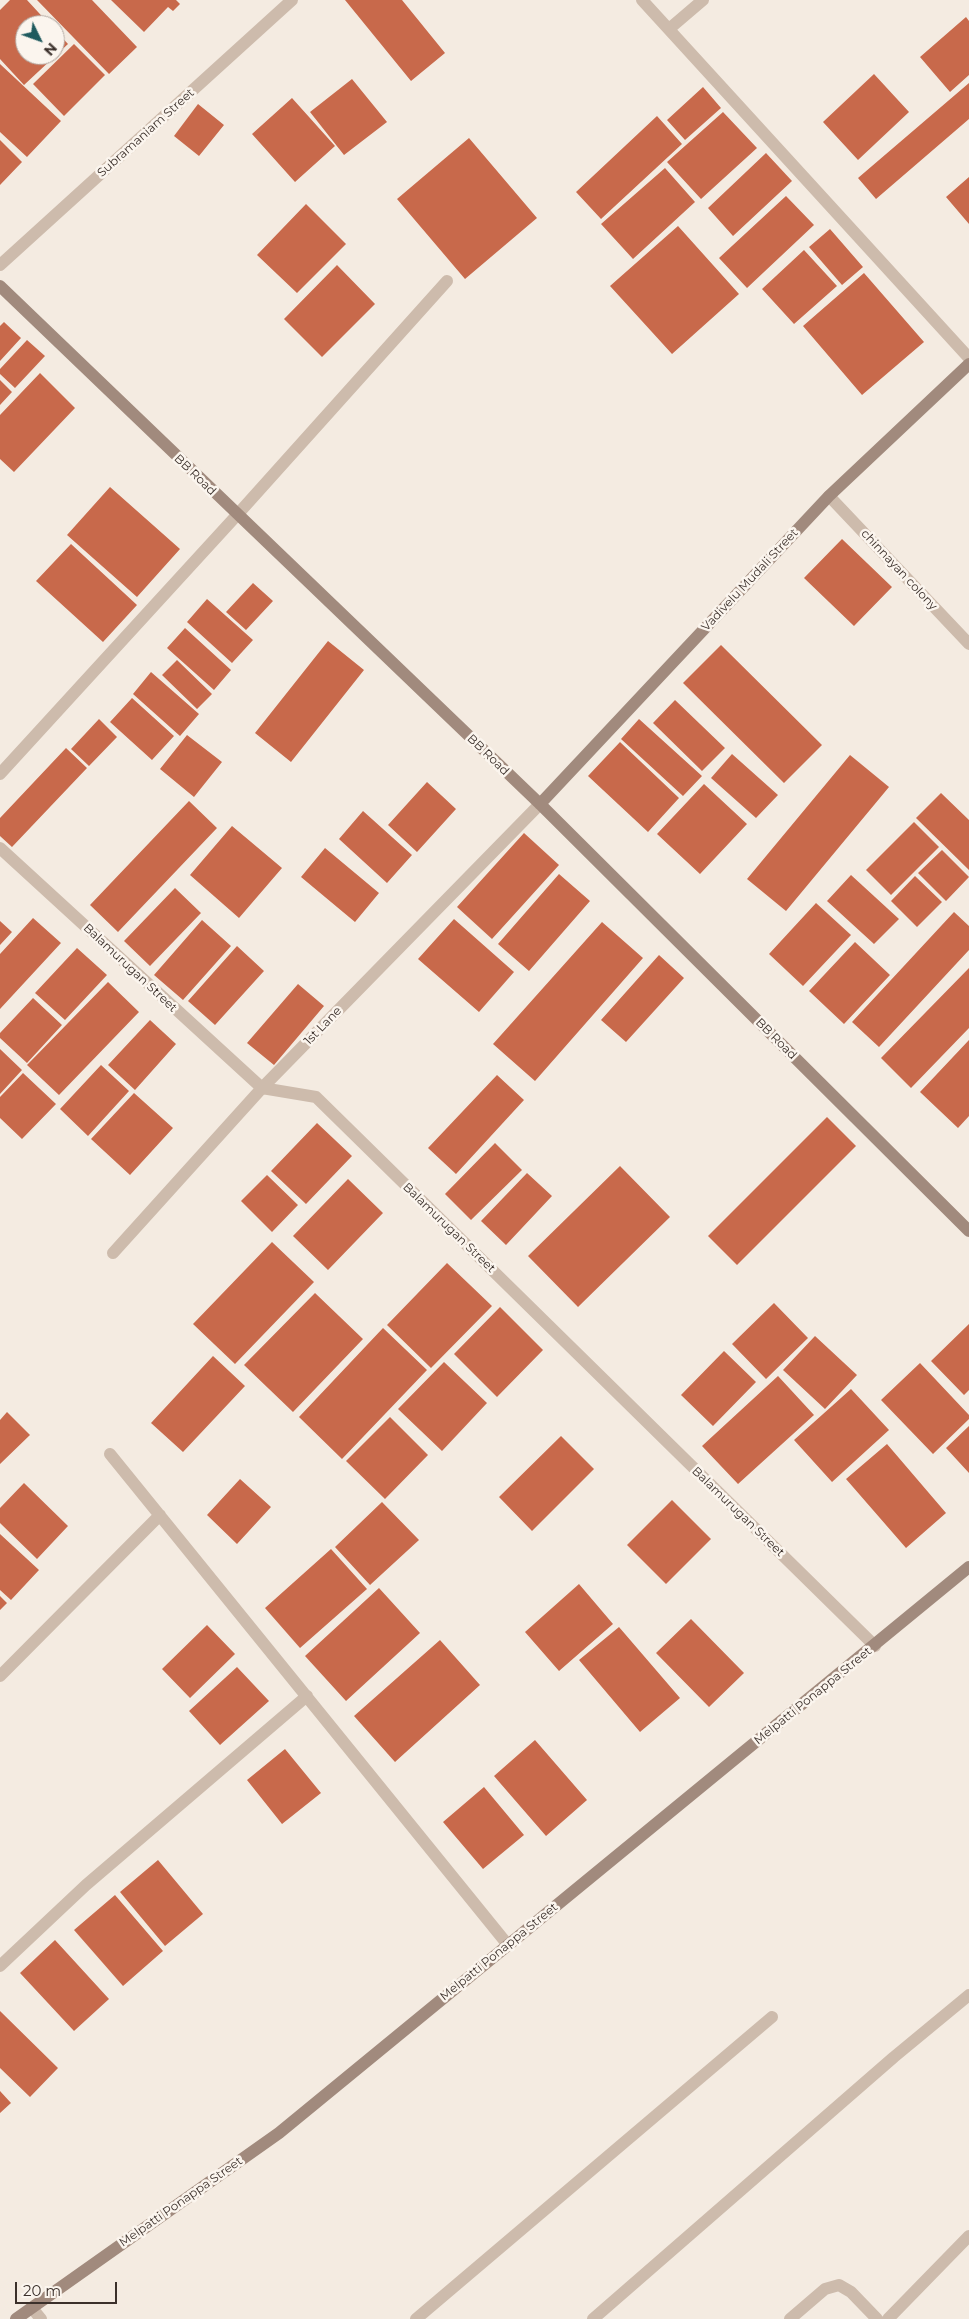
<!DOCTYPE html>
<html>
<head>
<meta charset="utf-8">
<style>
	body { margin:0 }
	#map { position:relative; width:969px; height:2319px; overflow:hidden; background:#f4ebe1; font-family:Montserrat,sans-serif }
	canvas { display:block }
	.north { position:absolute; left:15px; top:15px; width:50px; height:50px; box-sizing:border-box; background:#fbf5ee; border:1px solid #aea6a0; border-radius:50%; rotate:132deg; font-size:14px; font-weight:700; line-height:20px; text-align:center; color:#3b302b }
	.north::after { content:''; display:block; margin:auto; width:18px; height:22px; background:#1f5a5e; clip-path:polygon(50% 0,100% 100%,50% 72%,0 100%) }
	.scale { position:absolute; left:15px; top:2282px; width:102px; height:22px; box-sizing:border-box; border:2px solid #3b302b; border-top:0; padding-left:6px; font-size:15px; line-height:18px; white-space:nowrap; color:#3b302b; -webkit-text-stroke:4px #fbf5ee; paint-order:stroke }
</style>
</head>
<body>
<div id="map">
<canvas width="969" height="2319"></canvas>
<div class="north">N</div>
<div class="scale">20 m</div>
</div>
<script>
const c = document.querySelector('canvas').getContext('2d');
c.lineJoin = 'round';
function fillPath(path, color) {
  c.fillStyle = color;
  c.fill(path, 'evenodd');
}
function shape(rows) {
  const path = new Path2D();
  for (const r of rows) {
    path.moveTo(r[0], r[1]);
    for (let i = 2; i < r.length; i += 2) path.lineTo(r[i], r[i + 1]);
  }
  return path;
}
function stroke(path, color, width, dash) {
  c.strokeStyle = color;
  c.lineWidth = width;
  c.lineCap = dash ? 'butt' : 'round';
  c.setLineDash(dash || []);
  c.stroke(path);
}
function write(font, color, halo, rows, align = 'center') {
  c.font = font + ' Montserrat,sans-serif';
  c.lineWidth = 5;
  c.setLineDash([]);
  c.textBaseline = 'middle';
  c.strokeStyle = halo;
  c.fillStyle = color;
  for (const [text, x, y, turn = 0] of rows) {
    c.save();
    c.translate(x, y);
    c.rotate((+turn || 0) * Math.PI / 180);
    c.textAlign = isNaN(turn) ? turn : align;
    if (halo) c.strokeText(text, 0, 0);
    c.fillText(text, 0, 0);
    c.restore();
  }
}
const building = shape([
	[10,0,27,0,50,25,25,25,25,55,55,55,55,30,68,44,24,85,0,59,0,10],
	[37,0,92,0,137,47,109,74],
	[111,0,176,0,180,4,173,11,168,7,144,32],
	[345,0,402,0,445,53,411,81],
	[966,17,969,21,969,75,950,92,920,57],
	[74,44,105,75,64,116,33,84],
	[0,64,61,121,27,157,0,132],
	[874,74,909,112,858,160,823,122],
	[352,79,387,122,344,155,310,112],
	[969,83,969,119,876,199,858,178],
	[703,87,721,108,685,140,667,120],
	[292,98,335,146,295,182,252,134],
	[198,104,224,125,199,156,174,136],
	[723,112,757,148,701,199,667,162],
	[657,116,682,144,601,219,576,192],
	[469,138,537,218,465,279,397,199],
	[0,140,22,162,0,185],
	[766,153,792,181,733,236,708,208],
	[665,168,695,202,633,259,601,224],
	[969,177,969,224,946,197],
	[786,196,814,225,747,288,719,258],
	[306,204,346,244,297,293,257,255],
	[678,226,739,294,672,354,610,286],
	[830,229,863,267,842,285,809,247],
	[804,250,837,286,794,324,762,289],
	[337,265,375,304,322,357,284,319],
	[864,273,924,342,862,395,803,326],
	[4,322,21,338,0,361,0,326],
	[27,340,45,356,15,388,0,374,0,369],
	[40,373,75,408,14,472,0,459,0,415],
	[0,380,12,392,0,405],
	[110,487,180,549,137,597,67,535],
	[842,539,892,587,854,626,804,578],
	[71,544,137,605,103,642,36,581],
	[253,583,273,601,246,630,226,612],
	[207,599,253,640,232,663,187,622],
	[185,628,231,670,214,690,167,648],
	[328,641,364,670,291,762,255,733],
	[721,645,822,745,784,783,683,683],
	[177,660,212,694,197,709,162,675],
	[151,672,199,714,180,736,133,694],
	[132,698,174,736,152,760,110,722],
	[675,700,725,748,702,771,653,723],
	[99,719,117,737,89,766,71,749],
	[639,719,702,776,683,796,621,739],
	[187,735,222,762,194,797,160,769],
	[620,742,679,798,648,832,588,776],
	[66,748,87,768,12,847,0,836,0,818],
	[732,754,778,795,756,818,711,778],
	[850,755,889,787,786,911,747,879],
	[427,782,456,809,417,852,388,825],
	[704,784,747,824,700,874,657,834],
	[941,793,969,820,969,870,916,818],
	[189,801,217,828,118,932,90,905],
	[363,811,412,855,387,883,339,839],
	[914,822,939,847,891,895,866,870],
	[232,826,282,868,239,918,190,875],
	[524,833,559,865,492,939,457,907],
	[325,848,379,893,355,922,301,877],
	[942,850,969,877,946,901,918,873],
	[559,874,590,901,529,971,498,944],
	[851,875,899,919,874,944,827,901],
	[915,876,942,902,917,927,891,901],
	[175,888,201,913,150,966,124,941],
	[816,903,851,935,803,986,769,954],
	[954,912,969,926,969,950,879,1047,852,1022],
	[33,918,61,943,0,1009,0,954],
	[454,919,514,972,479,1012,418,959],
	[202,920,231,946,183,1000,154,975],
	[0,921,12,932,0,945],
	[602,922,643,958,535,1081,493,1044],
	[855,942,890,975,844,1024,809,991],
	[237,946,264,971,215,1025,188,1001],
	[77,948,107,975,65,1020,35,993],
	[659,955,684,978,626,1042,601,1020],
	[969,968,969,1028,911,1088,881,1058],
	[108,982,139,1012,59,1095,27,1065],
	[298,984,324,1006,274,1065,247,1043],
	[33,998,62,1025,27,1063,0,1038,0,1033],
	[150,1020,176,1044,135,1090,108,1065],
	[969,1040,969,1116,958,1128,920,1092],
	[0,1049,22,1070,0,1094],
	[101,1065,129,1091,88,1136,60,1109],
	[23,1073,56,1104,22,1139,0,1118,0,1097],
	[497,1075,524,1100,456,1174,428,1148],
	[134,1093,173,1128,130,1175,91,1139],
	[827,1117,856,1146,737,1265,708,1236],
	[317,1123,352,1156,306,1204,271,1171],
	[495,1143,522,1170,471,1220,445,1194],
	[620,1166,670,1217,578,1307,528,1256],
	[527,1173,552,1196,506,1245,481,1221],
	[267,1175,298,1205,272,1232,241,1201],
	[348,1179,383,1213,328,1270,293,1236],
	[272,1242,314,1282,235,1364,193,1324],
	[447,1263,492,1306,431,1368,387,1325],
	[315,1293,363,1339,293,1412,244,1365],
	[774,1303,808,1338,766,1379,732,1344],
	[500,1307,543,1350,497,1397,454,1354],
	[969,1324,969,1390,964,1395,931,1361],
	[383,1328,427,1370,342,1459,299,1417],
	[815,1336,857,1375,825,1409,783,1370],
	[724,1351,756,1382,713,1426,681,1395],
	[213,1356,245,1386,183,1452,151,1423],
	[444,1362,487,1403,442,1451,398,1409],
	[920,1363,969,1415,969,1419,933,1454,881,1400],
	[778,1376,814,1415,738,1484,702,1446],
	[851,1389,889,1430,832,1482,794,1440],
	[7,1412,30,1435,0,1464,0,1420],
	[390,1417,428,1455,385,1499,346,1461],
	[969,1426,969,1473,946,1448],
	[561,1436,594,1469,532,1531,499,1497],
	[887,1444,946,1513,906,1548,846,1479],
	[240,1479,271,1507,237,1544,207,1515],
	[24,1483,68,1526,37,1559,0,1523,0,1508],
	[672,1500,711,1539,666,1584,627,1545],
	[382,1502,419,1540,370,1585,335,1547],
	[0,1534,39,1570,11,1600,0,1590],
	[331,1549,367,1589,300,1648,265,1608],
	[579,1584,613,1624,559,1671,525,1632],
	[379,1588,420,1633,346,1701,305,1656],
	[0,1596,7,1603,0,1610],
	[691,1619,744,1673,709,1707,656,1653],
	[207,1625,235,1654,190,1698,162,1669],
	[619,1627,680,1698,640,1732,579,1660],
	[440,1640,480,1685,395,1762,354,1716],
	[237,1667,269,1701,220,1745,189,1711],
	[535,1740,587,1800,546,1836,494,1776],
	[285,1749,321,1793,282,1824,247,1780],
	[484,1787,524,1835,483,1869,443,1822],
	[158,1860,203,1914,165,1946,120,1892],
	[115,1895,163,1951,123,1986,74,1930],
	[55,1940,109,1999,74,2031,20,1973],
	[0,2011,58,2068,30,2097,0,2068],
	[0,2091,11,2103,0,2113]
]);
const lane = shape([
	[237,515,447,281]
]);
const street = shape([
	[642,0,969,358],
	[669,29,703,0],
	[0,265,292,0],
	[829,496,969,644],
	[0,774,237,515],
	[0,848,262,1088,316,1097,875,1646],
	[113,1253,262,1088,540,804],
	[110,1454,508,1945],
	[0,1676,160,1515],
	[0,1966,86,1885,307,1696],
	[32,2308,41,2319],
	[416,2319,772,2017],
	[593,2319,894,2057,969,1995],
	[790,2319,825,2289,839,2285,851,2292,877,2319],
	[888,2319,969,2236]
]);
const secondary = shape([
	[0,286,540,804,969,1231],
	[540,804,829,496,969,364],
	[16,2319,279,2133,969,1567]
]);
const streetNames = [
	["Subramaniam Street",146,133,-42],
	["BB Road",195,475,44],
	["chinnayan colony",899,570,47],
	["Vadivelu Mudali Street",750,580,-47],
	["BB Road",488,755,44],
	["Balamurugan Street",130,968,43],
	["1st Lane",323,1026,-46],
	["BB Road",776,1039,45],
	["Balamurugan Street",449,1228,44],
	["Balamurugan Street",738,1512,44],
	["Melpatti Ponappa Street",813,1696,-39],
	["Melpatti Ponappa Street",499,1952,-39],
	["Melpatti Ponappa Street",181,2202,-35]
];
fillPath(building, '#c8694b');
stroke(lane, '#cdbbac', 12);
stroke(street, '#cdbbac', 12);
stroke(secondary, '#a18a7d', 12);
write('12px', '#3b302b', '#fbf5ee', streetNames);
</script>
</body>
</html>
